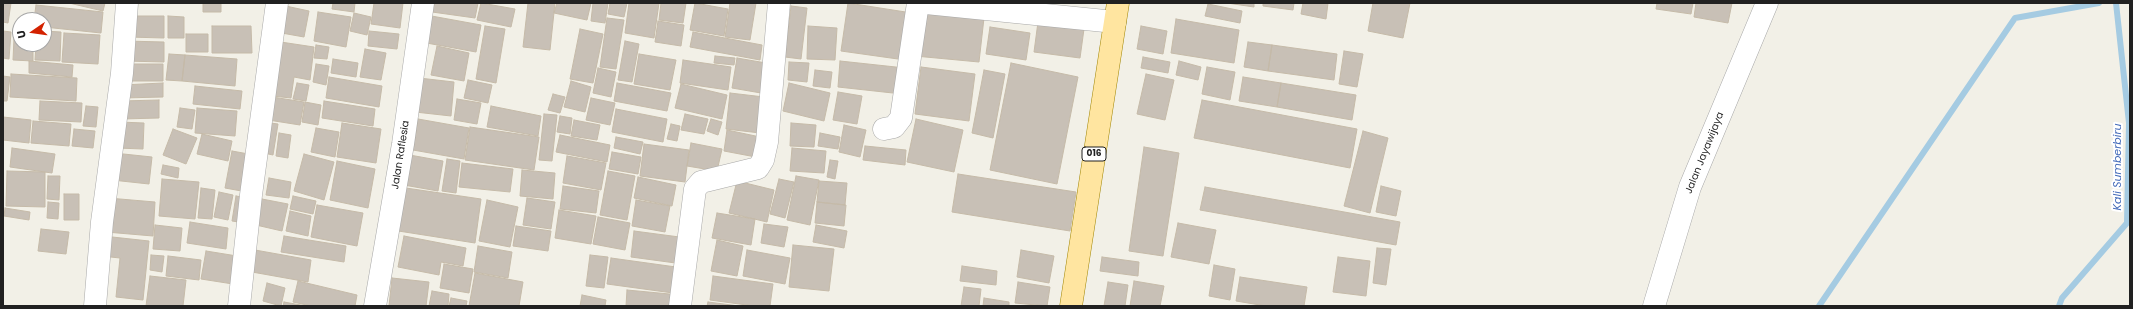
<!DOCTYPE html>
<html>
<head>
<meta charset="utf-8">
<style>
	body { margin:0 }
	#map { position:relative; width:2133px; height:309px; overflow:hidden; background:#f2f0e7; font-family:Poppins,sans-serif }
	canvas { display:block }
	.frame { position:absolute; inset:0; border:4px solid #212121; pointer-events:none }
	.north { position:absolute; left:12px; top:12px; width:40px; height:40px; box-sizing:border-box; background:#fff; border:1px solid #a6a6a6; border-radius:50%; rotate:257deg; font-size:11px; font-weight:700; line-height:16px; text-align:center; color:#212121 }
	.north::after { content:''; display:block; margin:auto; width:14px; height:18px; background:#d32200; clip-path:polygon(50% 0,100% 100%,50% 72%,0 100%) }
</style>
</head>
<body>
<div id="map">
<canvas width="2133" height="309"></canvas>
<div class="frame"></div>
<div class="north">U</div>
</div>
<script>
const c = document.querySelector('canvas').getContext('2d');
c.lineJoin = 'round';
function shape(rows) {
  const path = new Path2D();
  for (const r of rows) {
    path.moveTo(r[0], r[1]);
    for (let i = 2; i < r.length; i += 2) path.lineTo(r[i], r[i + 1]);
  }
  return path;
}
function stroke(path, color, width, dash) {
  c.strokeStyle = color;
  c.lineWidth = width;
  c.lineCap = dash ? 'butt' : 'round';
  c.setLineDash(dash || []);
  c.stroke(path);
}
function fillPath(path, color) {
  c.fillStyle = color;
  c.fill(path, 'evenodd');
}
function write(font, color, halo, rows, align = 'center') {
  c.font = font + ' Poppins,sans-serif';
  c.lineWidth = 4;
  c.setLineDash([]);
  c.textBaseline = 'middle';
  c.strokeStyle = halo;
  c.fillStyle = color;
  for (const [text, x, y, turn = 0] of rows) {
    c.save();
    c.translate(x, y);
    c.rotate((+turn || 0) * Math.PI / 180);
    c.textAlign = isNaN(turn) ? turn : align;
    if (halo) c.strokeText(text, 0, 0);
    c.fillText(text, 0, 0);
    c.restore();
  }
}
const stream = shape([
	[1819,306,2015,18,2099,3],
	[2059,306,2062,298,2127,223,2129,123,2116,3]
]);
const building = shape([
	[3,3,11,3,8,23,3,22,3,3],
	[69,3,105,3,103,11,69,3],
	[203,3,221,3,221,12,203,12,203,3],
	[333,3,355,3,354,12,332,9,333,3],
	[374,3,403,3,400,28,371,24,374,3],
	[427,3,478,3,475,18,425,11,427,3],
	[481,3,515,9,511,27,477,20,481,3],
	[528,3,555,3,550,50,523,47,528,3],
	[557,3,591,3,587,20,554,13,557,3],
	[593,3,608,3,605,23,591,21,593,3],
	[610,3,627,3,624,17,608,14,610,3],
	[629,3,659,3,654,38,625,33,629,3],
	[661,3,686,3,683,23,659,20,661,3],
	[695,3,728,9,724,36,690,30,695,3],
	[730,3,756,3,750,40,725,37,730,3],
	[848,3,912,13,905,60,841,51,848,3],
	[1227,3,1254,3,1254,7,1227,3],
	[1263,3,1294,3,1293,10,1263,6,1263,3],
	[1303,3,1328,3,1326,19,1301,14,1303,3],
	[1373,3,1410,3,1403,38,1368,31,1373,3],
	[1657,3,1693,3,1691,14,1656,9,1657,3],
	[1696,3,1732,3,1728,23,1694,17,1696,3],
	[1208,4,1242,11,1240,23,1205,16,1208,4],
	[36,5,103,12,101,33,44,27,44,20,34,20,36,5],
	[281,5,309,11,304,37,276,32,281,5],
	[791,6,807,8,801,59,785,57,791,6],
	[318,12,351,17,346,47,314,41,318,12],
	[920,12,984,18,979,62,915,56,920,12],
	[354,13,371,17,367,35,350,31,354,13],
	[426,15,481,25,476,52,421,42,426,15],
	[129,16,164,16,164,38,128,37,129,16],
	[168,16,184,17,184,38,168,38,168,16],
	[607,18,624,20,616,69,600,67,607,18],
	[1176,19,1239,30,1234,63,1171,53,1176,19],
	[658,21,684,25,681,46,655,42,658,21],
	[1038,22,1084,29,1080,58,1034,52,1038,22],
	[212,26,251,26,252,53,212,53,212,26],
	[485,26,505,29,496,83,476,79,485,26],
	[808,26,837,28,835,60,807,59,808,26],
	[1141,26,1167,31,1163,54,1137,49,1141,26],
	[990,27,1030,33,1026,60,986,54,990,27],
	[580,29,603,34,593,83,570,79,580,29],
	[3,31,11,32,9,59,3,58,3,31],
	[44,31,61,32,60,61,35,60,36,44,44,44,44,31],
	[369,31,399,34,397,49,368,46,369,31],
	[693,32,762,45,760,60,690,47,693,32],
	[64,33,100,35,98,64,62,62,64,33],
	[186,34,208,34,208,52,186,52,186,34],
	[14,38,20,38,20,44,33,44,33,61,13,60,14,38],
	[125,41,164,42,164,62,125,61,125,41],
	[274,41,314,47,310,80,294,77,291,98,272,96,274,41],
	[625,41,639,44,632,82,618,80,625,41],
	[1248,42,1272,45,1268,71,1244,67,1248,42],
	[316,45,329,47,327,59,314,58,316,45],
	[1272,45,1337,54,1334,80,1268,71,1272,45],
	[437,46,469,53,464,81,431,75,437,46],
	[365,49,386,53,381,80,360,77,365,49],
	[1344,51,1363,54,1357,87,1339,84,1344,51],
	[169,54,185,55,182,81,166,80,169,54],
	[639,54,676,60,670,90,634,84,639,54],
	[185,55,237,59,235,86,182,81,185,55],
	[715,56,735,58,734,65,714,63,715,56],
	[1143,57,1170,62,1168,73,1141,68,1143,57],
	[737,58,766,63,761,93,732,88,737,58],
	[333,59,358,63,356,77,331,73,333,59],
	[683,60,731,67,728,90,680,83,683,60],
	[29,61,73,65,72,77,29,73,29,61],
	[840,61,905,68,902,94,838,87,840,61],
	[1179,61,1201,67,1198,80,1176,75,1179,61],
	[789,62,809,63,807,82,788,80,789,62],
	[1011,63,1078,77,1057,184,990,170,1011,63],
	[123,64,163,64,163,81,124,81,123,64],
	[316,64,329,66,326,85,313,82,316,64],
	[921,67,975,74,969,121,915,114,921,67],
	[1207,67,1235,72,1230,100,1202,94,1207,67],
	[598,68,616,72,611,97,593,93,598,68],
	[815,70,832,72,830,88,813,86,815,70],
	[984,70,1005,74,993,138,972,133,984,70],
	[11,74,77,78,76,101,10,97,11,74],
	[1146,74,1174,80,1165,120,1137,114,1146,74],
	[3,76,10,77,7,101,3,101,3,76],
	[329,77,382,86,379,107,326,98,329,77],
	[1243,77,1281,83,1277,107,1239,101,1243,77],
	[419,78,454,82,451,116,415,112,419,78],
	[468,80,492,85,488,103,464,98,468,80],
	[571,81,591,87,585,112,564,107,571,81],
	[163,83,163,97,122,98,122,85,163,83],
	[297,83,309,85,306,101,293,99,297,83],
	[617,83,671,93,667,111,614,101,617,83],
	[789,83,830,93,824,121,783,111,789,83],
	[1281,83,1356,95,1352,120,1277,107,1281,83],
	[681,84,727,95,722,119,675,108,681,84],
	[195,86,242,91,240,109,193,104,195,86],
	[838,92,862,96,857,124,833,120,838,92],
	[730,93,764,97,760,133,726,129,730,93],
	[553,94,565,97,560,113,548,110,553,94],
	[266,96,304,102,300,125,262,119,266,96],
	[591,98,615,103,610,125,586,120,591,98],
	[457,99,481,103,477,124,454,120,457,99],
	[159,100,159,118,122,119,121,101,159,100],
	[1202,100,1357,129,1350,168,1194,138,1202,100],
	[40,101,82,103,81,122,39,120,40,101],
	[324,101,375,109,373,126,322,118,324,101],
	[305,102,321,105,318,125,302,122,305,102],
	[86,106,98,107,96,127,83,126,86,106],
	[491,106,541,116,538,136,487,127,491,106],
	[180,108,195,110,192,129,177,127,180,108],
	[197,108,237,111,235,136,195,133,197,108],
	[616,109,667,119,663,142,612,132,616,109],
	[544,114,557,115,552,161,539,160,544,114],
	[685,114,708,119,704,134,681,130,685,114],
	[560,116,572,118,570,134,557,132,560,116],
	[3,117,31,120,29,143,3,140,3,117],
	[418,119,469,128,464,159,413,150,418,119],
	[711,119,722,122,718,135,707,131,711,119],
	[916,119,963,130,954,172,907,162,916,119],
	[574,120,600,125,597,140,571,136,574,120],
	[33,121,71,124,69,146,31,143,33,121],
	[119,122,144,123,143,149,117,148,119,122],
	[263,122,278,124,273,155,259,152,263,122],
	[342,123,381,129,376,163,337,157,342,123],
	[791,123,816,125,814,147,790,146,791,123],
	[671,124,680,126,677,141,667,139,671,124],
	[844,125,866,130,860,157,839,152,844,125],
	[470,127,539,137,534,170,465,160,470,127],
	[316,128,339,132,335,157,311,152,316,128],
	[74,129,95,131,93,148,72,146,74,129],
	[173,129,197,138,186,164,163,155,173,129],
	[727,130,765,138,761,158,724,151,727,130],
	[1363,131,1388,138,1370,213,1344,206,1363,131],
	[279,133,291,135,288,158,276,156,279,133],
	[820,133,840,137,838,149,818,146,820,133],
	[202,134,232,141,228,161,197,154,202,134],
	[560,135,610,145,607,162,556,152,560,135],
	[616,137,643,142,640,154,614,148,616,137],
	[691,143,722,149,717,171,687,166,691,143],
	[644,144,689,150,685,182,640,176,644,144],
	[865,146,906,150,905,165,863,160,865,146],
	[1144,147,1179,153,1163,256,1129,251,1144,147],
	[12,148,55,154,52,173,10,167,12,148],
	[792,148,826,151,824,173,790,171,792,148],
	[232,151,254,155,247,192,225,188,232,151],
	[612,152,641,157,638,174,609,169,612,152],
	[114,153,152,157,149,184,112,180,114,153],
	[304,154,334,162,324,200,294,191,304,154],
	[404,154,443,161,438,191,398,184,404,154],
	[567,156,606,163,601,190,563,183,567,156],
	[447,159,460,161,456,193,442,191,447,159],
	[830,160,838,161,835,179,827,177,830,160],
	[337,161,375,169,368,208,330,200,337,161],
	[462,163,513,169,510,192,459,187,462,163],
	[163,165,179,168,178,178,161,174,163,165],
	[522,170,555,173,553,199,520,196,522,170],
	[7,171,45,172,45,207,6,206,7,171],
	[608,171,635,176,627,220,600,215,608,171],
	[958,174,1076,192,1070,231,952,212,958,174],
	[48,176,60,176,59,200,47,199,48,176],
	[796,176,819,180,810,225,787,220,796,176],
	[638,177,676,185,672,206,634,198,638,177],
	[269,178,291,182,289,198,266,195,269,178],
	[162,179,199,182,195,219,159,216,162,179],
	[779,179,794,182,785,218,770,214,779,179],
	[737,181,774,190,767,222,729,213,737,181],
	[819,181,847,183,845,205,817,202,819,181],
	[563,186,599,191,596,213,560,209,563,186],
	[1381,186,1401,191,1396,216,1376,212,1381,186],
	[399,187,481,199,475,243,392,230,399,187],
	[1205,187,1400,222,1396,245,1200,210,1205,187],
	[201,188,215,190,212,219,198,218,201,188],
	[219,192,233,195,228,220,214,217,219,192],
	[64,194,79,194,79,220,64,220,64,194],
	[236,196,248,198,245,223,232,221,236,196],
	[293,196,316,201,313,214,290,209,293,196],
	[108,198,155,202,153,236,106,232,108,198],
	[527,198,555,202,551,229,523,225,527,198],
	[262,199,288,204,282,231,256,225,262,199],
	[487,200,518,207,510,247,479,241,487,200],
	[636,200,670,206,665,232,632,226,636,200],
	[48,202,59,203,58,219,47,218,48,202],
	[817,202,846,205,844,226,815,223,817,202],
	[317,205,363,213,357,246,311,237,317,205],
	[5,208,30,212,29,220,4,216,5,208],
	[559,210,596,216,591,244,555,238,559,210],
	[290,211,311,216,308,236,286,231,290,211],
	[717,213,755,219,751,245,712,238,717,213],
	[598,217,630,223,625,250,593,244,598,217],
	[190,222,228,228,226,249,187,243,190,222],
	[1178,223,1216,230,1209,264,1171,257,1178,223],
	[764,224,788,227,784,247,761,243,764,224],
	[155,225,182,228,180,251,153,249,155,225],
	[816,225,847,231,844,248,813,242,816,225],
	[516,226,551,231,548,251,513,246,516,226],
	[41,229,69,232,66,254,38,251,41,229],
	[634,231,687,238,683,264,631,257,634,231],
	[103,236,149,241,143,300,116,297,120,258,101,256,103,236],
	[284,236,346,246,344,262,281,252,284,236],
	[404,236,466,248,463,266,441,262,439,275,398,267,404,236],
	[717,240,743,246,737,276,711,271,717,240],
	[793,245,834,249,829,291,789,287,793,245],
	[478,246,512,252,508,278,474,272,478,246],
	[1377,248,1391,249,1386,285,1373,283,1377,248],
	[255,250,311,260,308,282,252,272,255,250],
	[747,250,790,258,785,284,743,276,747,250],
	[1021,250,1054,256,1049,283,1017,277,1021,250],
	[206,251,237,256,233,284,201,279,206,251],
	[151,255,164,256,162,272,150,270,151,255],
	[590,255,608,257,604,288,586,286,590,255],
	[168,256,201,260,199,280,166,276,168,256],
	[1102,257,1139,262,1138,276,1100,271,1102,257],
	[1338,257,1370,261,1366,296,1333,292,1338,257],
	[611,258,676,267,673,293,607,284,611,258],
	[444,264,473,269,469,293,440,288,444,264],
	[1214,265,1235,269,1230,300,1209,296,1214,265],
	[962,266,997,271,996,285,960,281,962,266],
	[475,273,523,282,519,306,469,306,475,273],
	[150,276,186,280,183,306,146,306,150,276],
	[713,276,773,284,770,306,754,306,710,300,713,276],
	[1240,277,1307,287,1304,306,1266,306,1236,301,1240,277],
	[392,278,429,282,426,306,389,306,392,278],
	[298,281,357,295,355,306,311,306,293,302,298,281],
	[1134,281,1164,286,1160,306,1130,306,1134,281],
	[1018,282,1050,287,1047,306,1015,303,1018,282],
	[1108,282,1128,285,1125,306,1104,306,1108,282],
	[267,283,285,288,281,306,263,301,267,283],
	[964,287,981,289,979,306,961,306,964,287],
	[627,290,680,295,678,306,626,306,627,290],
	[432,291,449,294,448,306,429,306,432,291],
	[582,295,606,300,605,306,580,306,582,295],
	[451,298,467,301,466,306,449,306,451,298],
	[984,298,1009,302,1009,306,983,306,984,298],
	[284,302,306,306,283,306,284,302],
	[708,302,739,306,707,306,708,302]
]);
const minor = shape([
	[884,129,894,127,901,118,918,3],
	[95,306,102,222,122,73,127,3],
	[239,306,251,195,277,3],
	[375,306,403,144,423,3],
	[680,306,695,189,701,182,758,168,763,160,767,142,779,3]
]);
const tertiary = shape([
	[926,3,1115,22],
	[1654,306,1690,187,1767,3]
]);
const primary = shape([
	[1071,306,1118,3]
]);
const shields = [
	[1094,154,24]
];
const shieldNames = [
	["016",1094,154]
];
const streetNames = [
	["Jalan Jayawijaya",1705,153,-68],
	["Jalan Raflesia",401,155,-81]
];
const waterNames = [
	["Kali Sumberbiru",2118,167,-90]
];
stroke(stream, '#a5cbe2', 6);
fillPath(building, '#c8c0b6');
stroke(building, '#c5baa8', 1);
stroke(minor, '#a8a8a8', 23);
stroke(tertiary, '#a8a8a8', 23);
stroke(primary, '#9f8400', 23);
stroke(minor, '#fff', 22);
stroke(tertiary, '#fff', 22);
stroke(primary, '#ffe5a0', 22);
for (const [x, y, w] of shields) {
  const box = new Path2D();
  box.roundRect(x - w / 2, y - 7, w, 14, 3);
  c.fillStyle = '#fff';
  c.fill(box);
  stroke(box, '#212121', 1);
}
write('bold 9px', '#212121', null, shieldNames);
write('10px', '#212121', '#fff', streetNames);
write('italic 11px', '#456cba', '#fff', waterNames);
</script>
</body>
</html>
